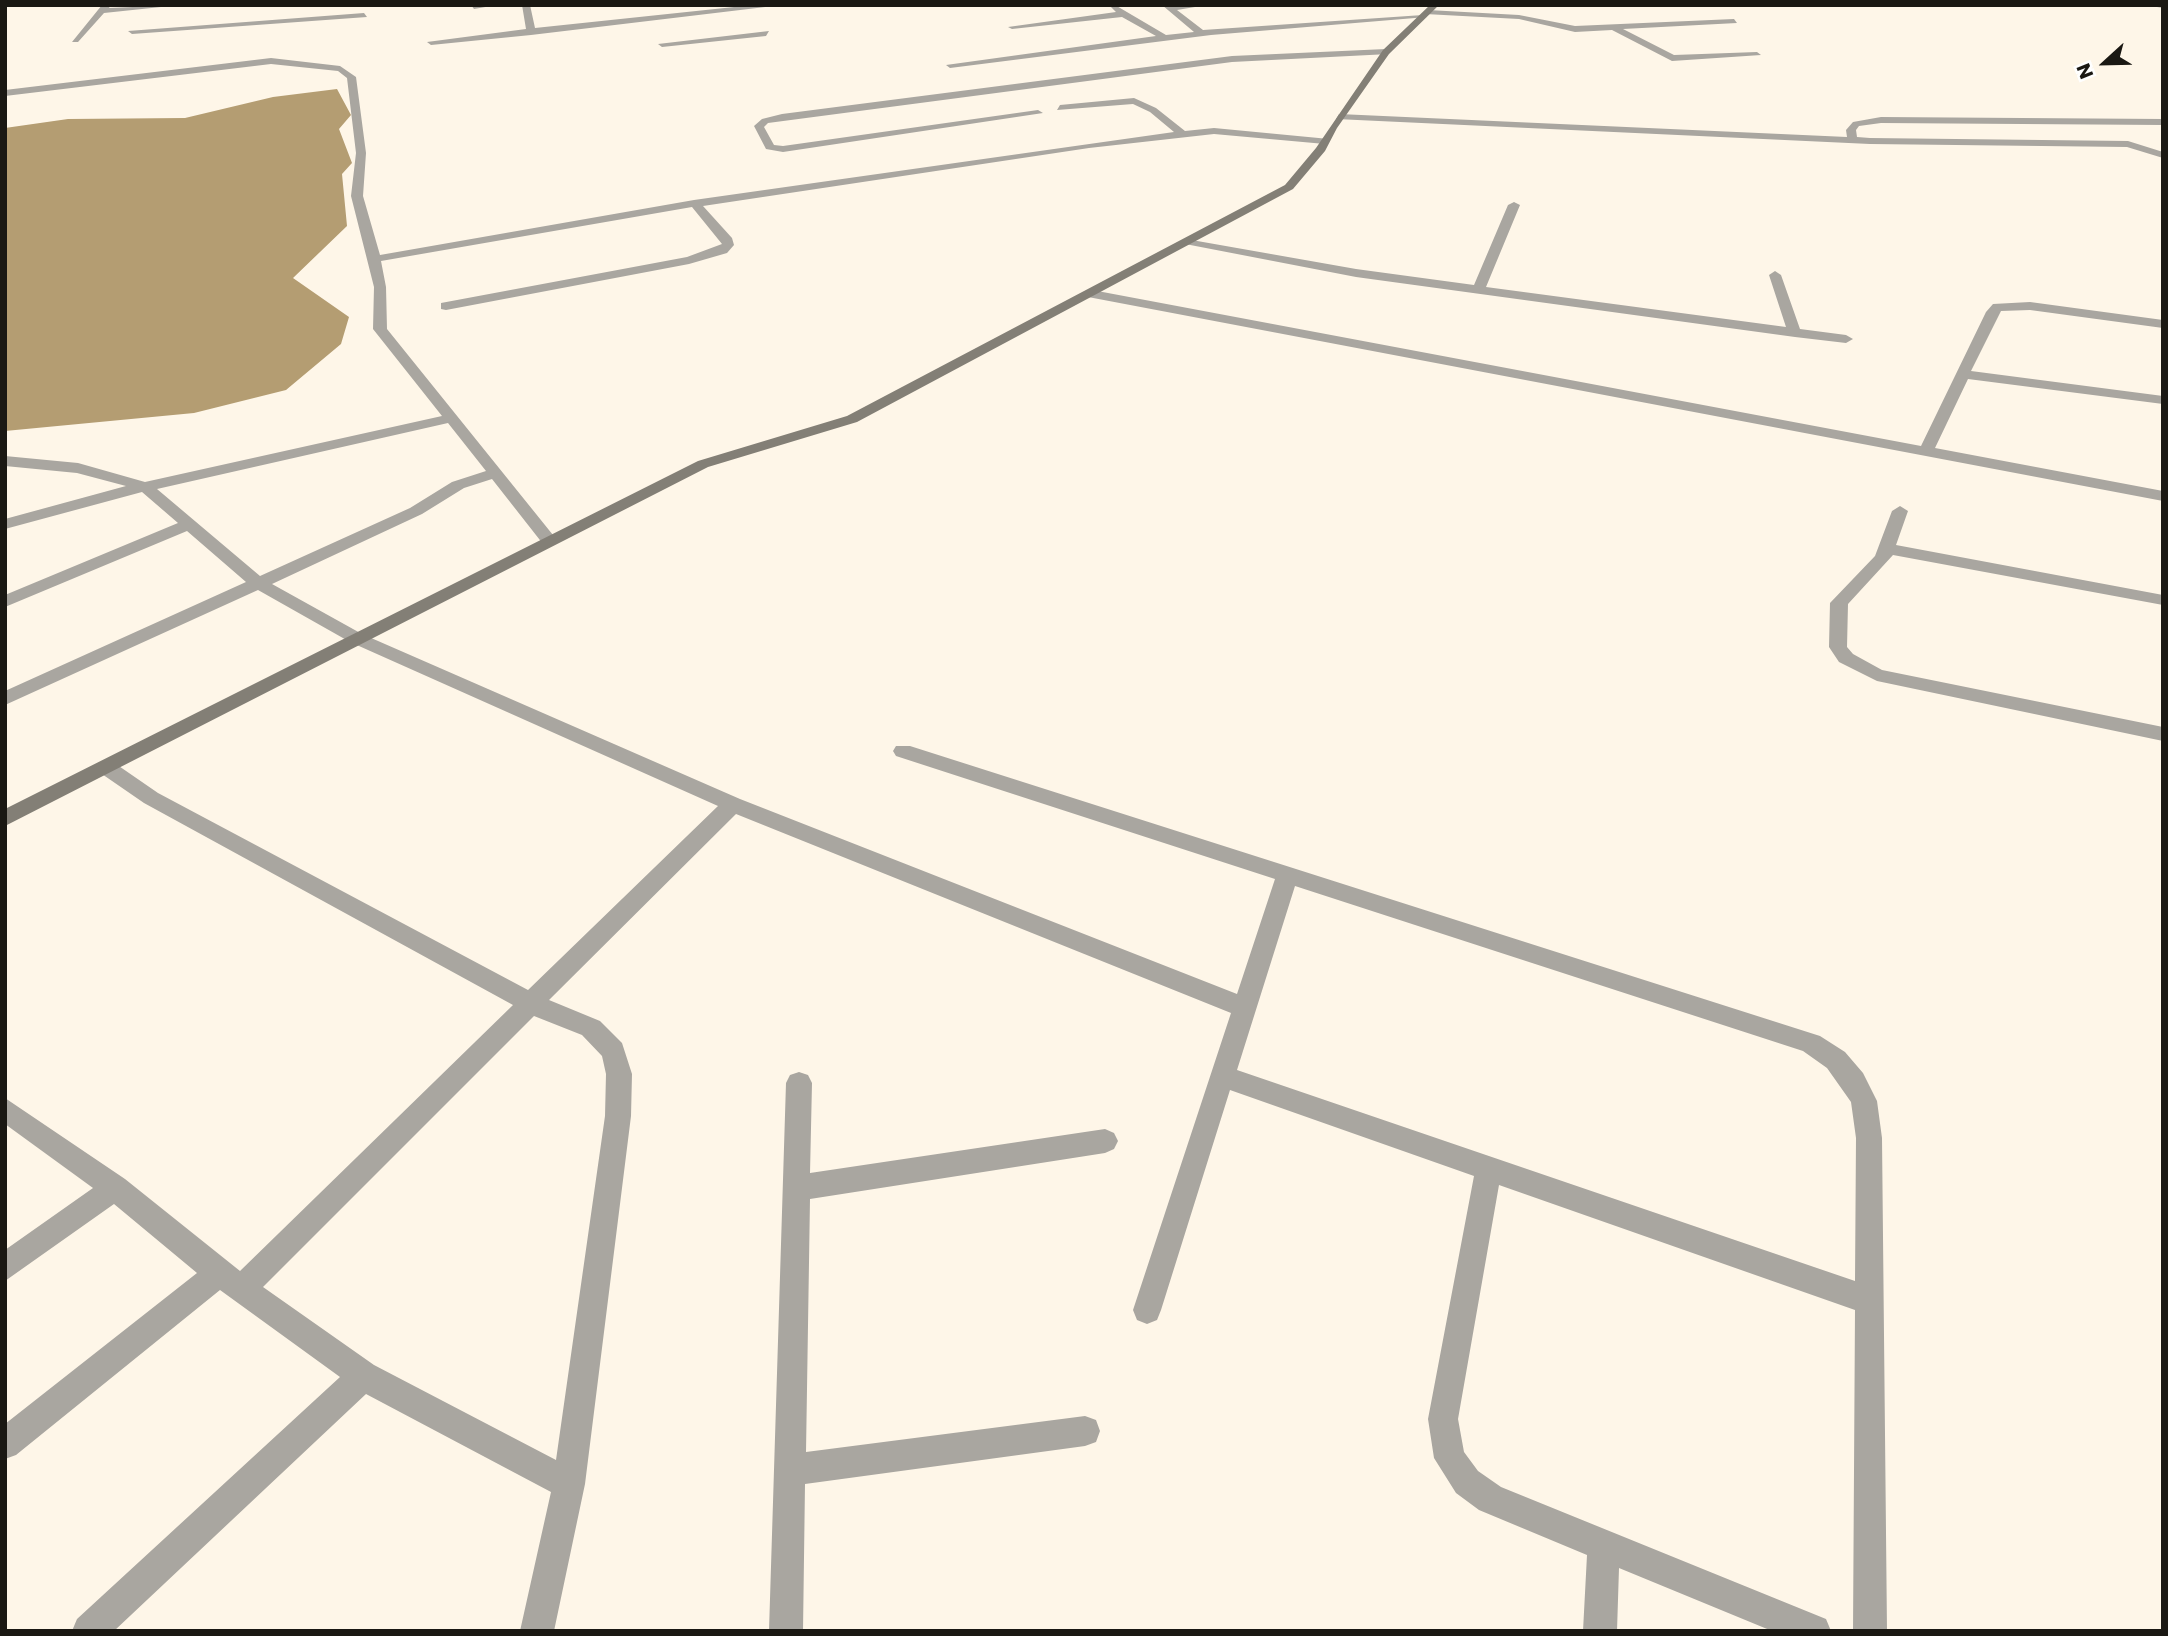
<!DOCTYPE html>
<html>
<head>
<meta charset="utf-8">
<style>
	body { margin:0 }
	#map { position:relative; width:2168px; height:1636px; overflow:hidden; background:#fef6e8; font-family:Poppins,sans-serif }
	canvas { display:block }
	.frame { position:absolute; inset:0; border:7px solid #1a1813; pointer-events:none }
	.north { position:absolute; left:2070px; top:28px; width:70px; height:70px; -webkit-text-stroke:5px #fff; paint-order:stroke; rotate:248deg; font-size:19px; font-weight:700; line-height:28px; text-align:center; color:#1a1813 }
	.north::after { content:''; display:block; margin:auto; width:24px; height:32px; background:#1a1813; clip-path:polygon(50% 0,100% 100%,50% 72%,0 100%) }
</style>
</head>
<body>
<div id="map">
<canvas width="2168" height="1636"></canvas>
<div class="frame"></div>
<div class="north">N</div>
</div>
<script>
const c = document.querySelector('canvas').getContext('2d');
c.lineJoin = 'round';
function fillPath(path, color) {
  c.fillStyle = color;
  c.fill(path, 'evenodd');
}
function shape(rows) {
  const path = new Path2D();
  for (const r of rows) {
    path.moveTo(r[0], r[1]);
    for (let i = 2; i < r.length; i += 2) path.lineTo(r[i], r[i + 1]);
  }
  return path;
}
const water = shape([
	[337,89,351,115,339,129,352,163,342,174,347,226,293,278,349,317,341,344,286,390,194,413,5,431,5,128,68,119,185,118,273,97]
]);
const street = shape([
	[102,5,111,5,109,8,180,5,104,13,78,42,72,42,102,5],
	[471,5,497,5,474,9,471,5],
	[522,5,530,5,535,28,753,5,782,5,531,35,431,45,427,42,526,29,522,5],
	[1109,5,1115,5,1166,35,1194,32,1162,5,1207,5,1177,10,1203,30,1423,15,1427,17,1211,35,950,68,946,65,1156,36,1122,17,1012,29,1008,27,1116,12,1109,5],
	[2156,5,2163,5,2163,8,2157,7,2156,5],
	[1428,10,1519,15,1575,26,1734,19,1737,23,1623,29,1674,55,1757,52,1761,55,1672,61,1612,30,1575,32,1519,19,1425,14,1428,10],
	[364,13,367,17,132,34,128,31,364,13],
	[769,31,766,36,662,47,658,44,769,31],
	[1386,49,1389,54,1232,62,768,123,764,127,774,145,783,146,1038,110,1043,113,783,152,766,149,754,126,762,119,782,114,1232,56,1386,49],
	[271,58,340,66,356,77,366,153,363,196,380,255,694,200,1174,132,1150,112,1133,104,1057,110,1060,105,1134,98,1156,108,1185,131,1214,128,1329,139,1325,144,1214,134,1089,148,703,206,732,238,734,245,727,253,689,264,446,310,441,309,441,303,687,257,722,244,692,207,381,261,386,287,387,329,557,540,549,545,543,544,492,479,464,488,422,514,272,584,362,634,740,799,1237,994,1275,879,896,756,893,751,896,746,910,746,1820,1036,1845,1052,1863,1073,1877,1101,1882,1138,1887,1631,1853,1631,1855,1310,1499,1185,1458,1419,1464,1452,1478,1471,1501,1487,1826,1619,1831,1631,1772,1631,1619,1568,1617,1631,1583,1631,1587,1555,1479,1510,1456,1493,1434,1458,1428,1419,1474,1176,1230,1090,1161,1310,1157,1320,1147,1324,1137,1320,1133,1310,1231,1013,736,814,549,1000,600,1021,622,1043,632,1074,631,1116,585,1484,554,1631,520,1631,551,1492,366,1394,114,1631,72,1631,77,1619,340,1377,220,1290,16,1455,5,1459,5,1424,197,1273,114,1204,5,1281,5,1250,93,1188,5,1124,5,1098,125,1179,240,1271,513,1005,144,803,99,772,96,767,99,762,113,762,158,793,528,990,718,806,350,642,258,590,5,705,5,691,246,582,187,531,5,607,5,595,178,523,142,492,5,529,5,519,126,486,77,473,5,466,5,456,78,463,145,482,442,416,373,329,374,287,351,196,356,153,347,78,338,71,271,64,5,96,5,90,271,58],
	[448,423,486,471,452,482,410,508,260,576,157,489,448,423],
	[1295,886,1803,1051,1827,1068,1851,1102,1856,1138,1855,1281,1237,1070,1295,886],
	[534,1016,582,1035,602,1056,606,1074,605,1116,556,1460,374,1365,263,1287,534,1016],
	[1339,114,1847,137,1846,130,1853,122,1881,117,2163,119,2163,125,1881,123,1859,126,1856,130,1857,137,1870,138,2128,141,2163,152,2163,158,2127,147,1870,144,1336,119,1339,114],
	[1514,202,1520,205,1486,287,1786,327,1769,275,1775,271,1781,275,1800,329,1846,335,1853,339,1846,343,1795,337,1356,277,1180,243,1186,239,1356,269,1474,285,1508,205,1514,202],
	[1092,290,1921,446,1986,312,1993,304,2030,302,2163,320,2163,328,2030,310,2001,311,1971,371,2163,396,2163,404,1968,379,1935,448,2163,491,2163,501,1088,297,1088,291,1092,290],
	[1900,506,1908,511,1896,545,2163,595,2163,605,1893,555,1848,604,1847,647,1853,654,1882,670,2163,727,2163,741,1877,681,1839,662,1829,647,1830,603,1875,556,1892,511,1900,506],
	[799,1072,808,1075,812,1083,810,1173,1105,1129,1114,1133,1118,1141,1114,1149,1105,1153,810,1199,806,1452,1085,1416,1096,1420,1100,1431,1096,1442,1085,1446,805,1484,803,1631,769,1631,786,1083,790,1075,799,1072]
]);
const secondary = shape([
	[1430,5,1439,5,1389,54,1337,128,1325,151,1293,189,857,422,708,467,5,826,5,809,698,461,847,416,1285,185,1316,148,1383,50,1430,5]
]);
fillPath(water, '#b49d72');
fillPath(street, '#a9a6a0');
fillPath(secondary, '#837f76');
</script>
</body>
</html>
